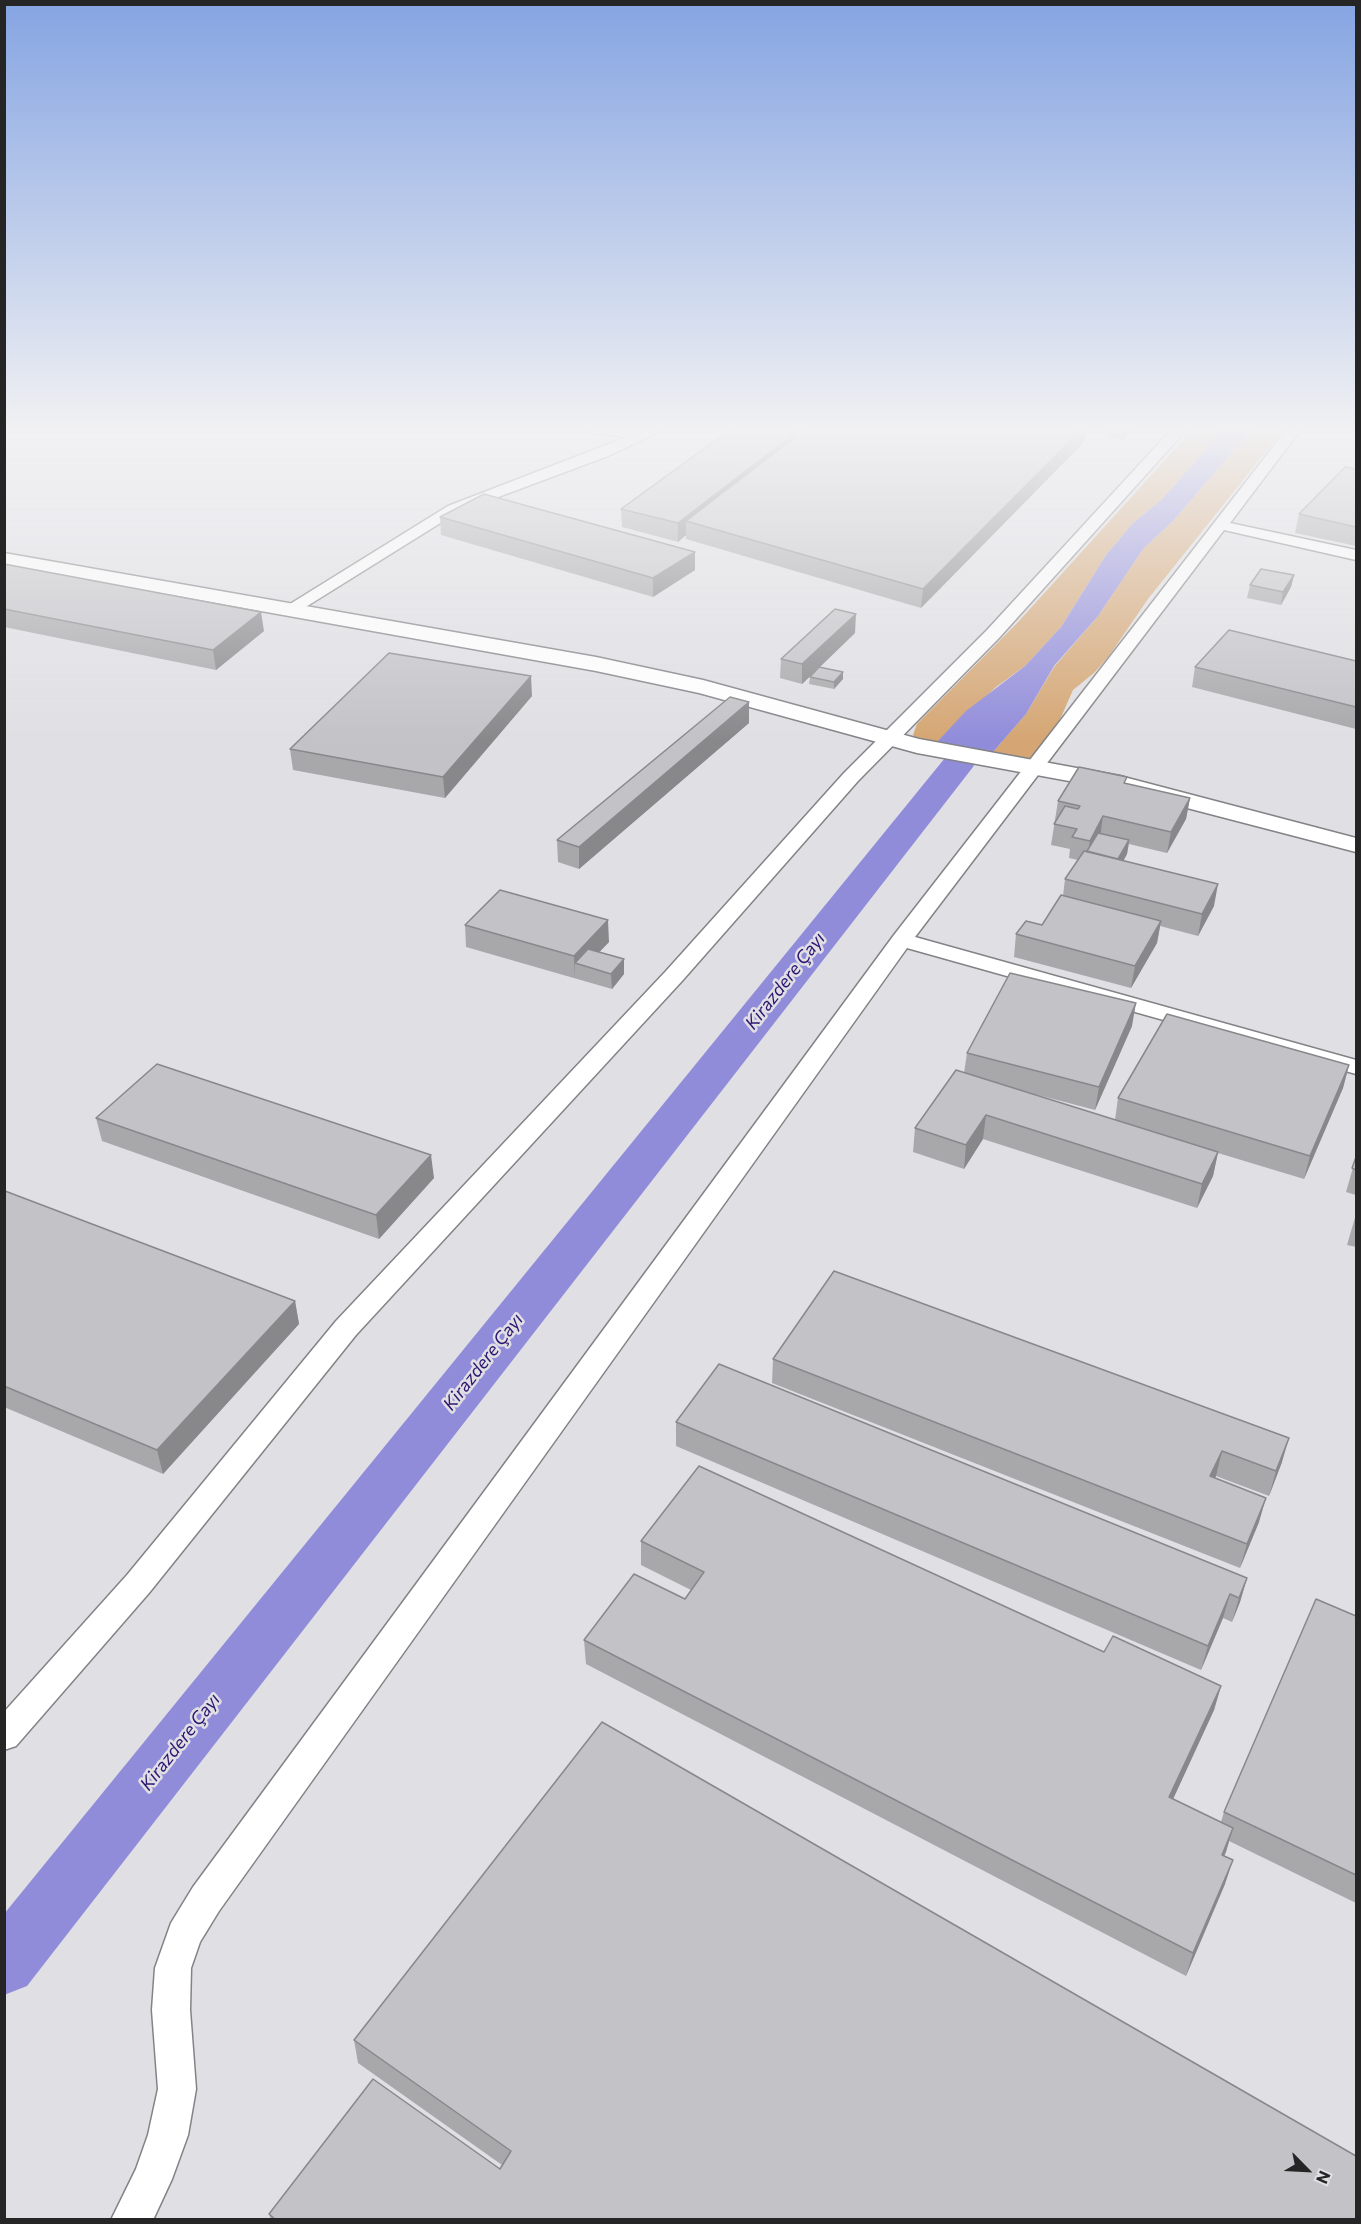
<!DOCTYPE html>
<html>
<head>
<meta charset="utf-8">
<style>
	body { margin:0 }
	#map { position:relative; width:1361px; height:2224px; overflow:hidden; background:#e0e0e4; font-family:Commissioner,sans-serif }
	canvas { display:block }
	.frame { position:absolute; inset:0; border:6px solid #252526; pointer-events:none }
	.north { position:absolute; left:1277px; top:2140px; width:60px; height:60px; -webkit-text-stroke:4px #e0e0e4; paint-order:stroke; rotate:114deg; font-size:16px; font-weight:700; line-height:24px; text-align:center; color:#252526 }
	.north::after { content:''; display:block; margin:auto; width:21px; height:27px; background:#252526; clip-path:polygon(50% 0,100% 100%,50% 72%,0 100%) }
</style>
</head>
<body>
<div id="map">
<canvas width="1361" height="2224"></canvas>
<div class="frame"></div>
<div class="north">N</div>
</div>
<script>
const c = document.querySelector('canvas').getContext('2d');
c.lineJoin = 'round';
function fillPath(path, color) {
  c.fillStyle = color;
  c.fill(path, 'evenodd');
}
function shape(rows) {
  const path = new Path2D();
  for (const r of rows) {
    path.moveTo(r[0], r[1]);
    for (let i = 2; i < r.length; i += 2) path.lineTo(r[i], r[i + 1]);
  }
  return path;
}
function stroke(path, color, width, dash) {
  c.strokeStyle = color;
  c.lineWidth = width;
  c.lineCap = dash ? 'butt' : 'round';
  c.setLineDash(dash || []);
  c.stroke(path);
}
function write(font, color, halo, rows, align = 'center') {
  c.font = font + ' Commissioner,sans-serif';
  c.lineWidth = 5;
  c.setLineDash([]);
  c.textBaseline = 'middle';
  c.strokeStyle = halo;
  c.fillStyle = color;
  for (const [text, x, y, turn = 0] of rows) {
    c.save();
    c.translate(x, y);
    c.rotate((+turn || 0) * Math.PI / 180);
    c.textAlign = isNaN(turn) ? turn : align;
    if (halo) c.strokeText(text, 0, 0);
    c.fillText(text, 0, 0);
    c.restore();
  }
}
const green = shape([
	[1193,429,1224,429,1162,499,1133,523,1106,555,1061,627,1025,666,996,687,937,742,916,739,913,735,917,724,1019,621],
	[1252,429,1284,429,1148,599,1109,656,1094,673,1073,690,1058,724,1041,748,1029,759,993,752,1026,714,1054,667,1098,616,1143,549,1174,520]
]);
const water = shape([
	[1224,429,1252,429,1174,520,1143,549,1098,616,1054,666,1026,714,993,752,937,742,966,711,1025,666,1061,627,1106,555,1133,523,1162,499]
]);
const river = shape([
	[961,750,973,753,977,760,973,767,27,1986,4,1995,4,1914,949,753,961,750]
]);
const minor = shape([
	[586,429,665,429,608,456,458,512,296,613,284,613,282,609,448,506,627,437,593,433,586,429],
	[1172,429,1187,429,999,638,858,781,682,981,356,1335,149,1593,16,1746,4,1750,4,1712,127,1575,336,1321,666,971,844,773,987,630,1172,429],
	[1287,429,1301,429,1230,523,1356,550,1356,560,1224,530,915,937,1356,1060,1356,1074,907,948,219,1911,200,1942,191,1968,190,2010,196,2089,188,2135,172,2179,153,2220,111,2220,136,2169,148,2135,158,2089,152,2010,155,1968,171,1923,193,1887,894,935,1287,429]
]);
const tertiary = shape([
	[4,553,596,657,703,680,919,739,1120,776,1356,838,1356,852,1118,790,917,753,699,693,596,671,4,565,4,553]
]);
const wall = shape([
	[731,429,1094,429,1093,431,1086,429,1084,442,921,608,686,539,686,535,678,542,622,527,621,509],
	[1108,429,1134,429,1123,440,1107,437],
	[1356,469,1356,546,1295,533,1299,514],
	[440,517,695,570,653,597,441,535],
	[4,564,264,631,216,670,4,627],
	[1294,575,1291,587,1281,605,1247,598,1250,585],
	[855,633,820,667,843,679,834,689,809,684,810,677,815,672,802,684,780,678,781,659],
	[1356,661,1356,729,1192,687,1195,667],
	[532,696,445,798,293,770,290,749],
	[749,702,749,723,579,869,558,862,557,840],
	[1126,784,1190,798,1186,819,1167,853,1129,844,1127,854,1124,860,1214,906,1198,936,1160,926,1157,943,1131,988,1014,957,1016,934,1042,925,1063,896,1065,879,1078,860,1069,858,1070,849,1051,845,1058,801],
	[465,925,609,942,599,952,624,974,612,989,466,947],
	[1132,1026,1095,1110,1023,1091,1115,1120,1118,1098,1349,1065,1343,1088,1304,1179,1218,1153,1213,1176,1197,1208,983,1139,964,1169,913,1152,915,1128,964,1073,967,1053],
	[96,1118,434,1178,379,1239,102,1141],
	[1356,1157,1356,1195,1346,1192],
	[4,1191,295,1301,299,1324,163,1474,4,1407],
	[1356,1214,1356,1247,1347,1245],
	[773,1359,1282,1462,1269,1496,1216,1476,1215,1478,1259,1522,1240,1568,772,1383],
	[676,1422,1247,1578,1240,1602,1232,1622,1223,1618,1201,1670,676,1446],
	[641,1541,1104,1652,1221,1686,1214,1710,1173,1799,1221,1822,1224,1812,1356,1616,1356,1903,1229,1841,1224,1856,1225,1884,1186,1976,586,1664,584,1640,685,1599,691,1590,641,1565],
	[354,2040,1356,2220,271,2220,269,2214,500,2169,502,2165,358,2063]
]);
const shadedWall = shape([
	[800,429,821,429,686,521,686,535,678,542,678,523],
	[1082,429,1086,429,1084,442,921,608,923,589],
	[1124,429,1134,429,1123,440],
	[695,552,695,570,653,597,653,578],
	[1294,575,1291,587,1281,605,1283,592],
	[261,612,264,631,216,670,213,650],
	[856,614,855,633,802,684,802,664],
	[843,672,843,679,834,689,834,682],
	[531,676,532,696,445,798,443,777],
	[749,702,749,723,579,869,579,847],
	[1190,798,1186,819,1167,853,1171,832],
	[1103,816,1100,838,1087,859,1090,841],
	[1129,840,1127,854,1112,880,1114,865],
	[1218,884,1214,906,1198,936,1202,914],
	[608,920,609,942,586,966,575,963,575,978,574,956],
	[1161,921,1157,943,1131,988,1135,966],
	[624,959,624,974,612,989,611,974],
	[1136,1003,1132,1026,1095,1110,1099,1087],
	[1349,1065,1343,1088,1304,1179,1310,1156],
	[986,1115,983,1139,964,1169,966,1145],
	[1218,1152,1213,1176,1197,1208,1202,1184],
	[431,1155,434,1178,379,1239,376,1215],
	[295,1301,299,1324,163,1474,157,1450],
	[1289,1438,1282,1462,1269,1496,1276,1471],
	[1222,1451,1216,1476,1204,1501,1210,1476],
	[1266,1498,1259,1522,1240,1568,1247,1544],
	[1247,1578,1240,1602,1232,1622,1239,1598],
	[1230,1594,1223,1618,1201,1670,1208,1646],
	[1221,1686,1214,1710,1163,1821,1169,1797],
	[1233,1828,1226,1852,1214,1878,1222,1855],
	[1233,1860,1225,1884,1186,1976,1193,1953]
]);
const building = shape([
	[731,429,800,429,678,523,621,509,731,429],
	[806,429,1082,429,923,589,686,521,806,429],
	[1345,467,1356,469,1356,527,1299,514,1345,467],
	[484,494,695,552,653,578,440,517,484,494],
	[4,564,261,612,213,650,4,609,4,564],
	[1261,569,1294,575,1283,592,1250,585,1261,569],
	[835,609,856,614,802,664,781,659,835,609],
	[1229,630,1356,661,1356,707,1195,667,1229,630],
	[389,653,531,676,443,777,290,749,389,653],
	[819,667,843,672,834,682,810,677,819,667],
	[730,697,749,702,579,847,557,840,730,697],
	[1079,767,1127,777,1124,783,1190,798,1171,832,1103,816,1090,841,1072,837,1077,829,1054,824,1065,806,1078,809,1080,806,1058,801,1079,767],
	[1098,833,1129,840,1118,859,1087,851,1098,833],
	[1084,851,1218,884,1202,914,1065,879,1084,851],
	[500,890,608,920,574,956,465,925,500,890],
	[1061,895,1161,921,1135,966,1016,934,1026,921,1042,925,1061,895],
	[588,949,624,959,611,974,575,963,588,949],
	[1010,973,1136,1003,1099,1087,967,1053,1010,973],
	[1167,1014,1349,1065,1310,1156,1118,1098,1167,1014],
	[157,1064,431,1155,376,1215,96,1118,157,1064],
	[956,1070,1218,1152,1202,1184,986,1115,966,1145,915,1128,956,1070],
	[1356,1157,1356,1170,1352,1168,1356,1157],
	[4,1191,5,1191,295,1301,157,1450,4,1386,4,1191],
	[834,1271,1289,1438,1276,1471,1222,1451,1210,1476,1266,1498,1247,1544,773,1359,834,1271],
	[719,1364,1247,1578,1239,1598,1230,1594,1208,1646,676,1422,719,1364],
	[699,1466,1104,1652,1113,1636,1221,1686,1169,1797,1233,1828,1222,1855,1233,1860,1193,1953,584,1640,634,1574,685,1599,704,1572,641,1541,699,1466],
	[1316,1599,1356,1616,1356,1875,1224,1812,1316,1599],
	[602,1722,1356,2156,1356,2220,276,2220,269,2214,373,2079,500,2169,511,2151,354,2040,602,1722]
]);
const waterNames = [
	["Kirazdere Çayı",785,981,-52],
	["Kirazdere Çayı",483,1362,-52],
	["Kirazdere Çayı",180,1742,-52]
];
fillPath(green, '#d5a673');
fillPath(water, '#918cda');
fillPath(river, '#918cda');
stroke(minor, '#838387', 3);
stroke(tertiary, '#838387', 3);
fillPath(minor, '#fff');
fillPath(tertiary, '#fff');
fillPath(wall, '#a8a8ab');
fillPath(shadedWall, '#88888b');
fillPath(building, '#c3c3c7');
stroke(building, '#88888b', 1.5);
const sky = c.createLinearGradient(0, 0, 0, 741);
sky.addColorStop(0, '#85a4e2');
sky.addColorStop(0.58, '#f1f1f3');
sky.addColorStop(1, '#f1f1f300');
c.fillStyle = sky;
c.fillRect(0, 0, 1361, 741);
write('italic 18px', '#2d1571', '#e0e0e4', waterNames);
</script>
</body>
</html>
